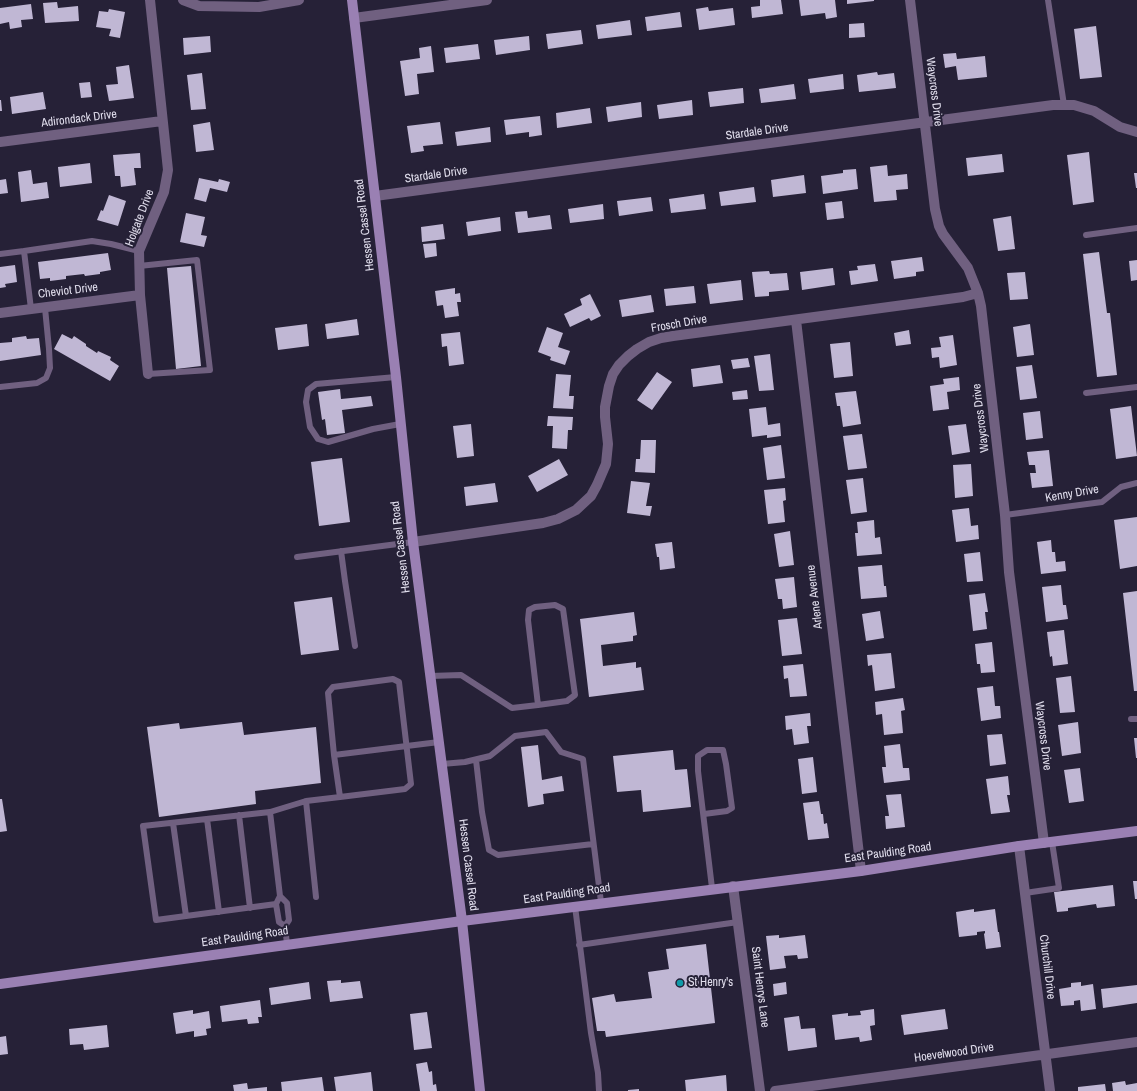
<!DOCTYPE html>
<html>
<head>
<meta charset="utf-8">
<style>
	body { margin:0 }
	canvas { display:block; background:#262137 }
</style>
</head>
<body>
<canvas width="1137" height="1091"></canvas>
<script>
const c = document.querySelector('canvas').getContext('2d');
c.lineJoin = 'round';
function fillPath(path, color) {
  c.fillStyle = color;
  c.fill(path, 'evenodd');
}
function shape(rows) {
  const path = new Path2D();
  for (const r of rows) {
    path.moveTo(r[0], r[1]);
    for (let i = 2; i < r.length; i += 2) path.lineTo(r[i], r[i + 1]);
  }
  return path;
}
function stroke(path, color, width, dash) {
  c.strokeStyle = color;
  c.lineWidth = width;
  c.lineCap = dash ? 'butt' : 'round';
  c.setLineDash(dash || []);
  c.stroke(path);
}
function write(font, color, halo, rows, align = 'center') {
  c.font = font + ' "Archivo Narrow",sans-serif';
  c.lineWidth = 4;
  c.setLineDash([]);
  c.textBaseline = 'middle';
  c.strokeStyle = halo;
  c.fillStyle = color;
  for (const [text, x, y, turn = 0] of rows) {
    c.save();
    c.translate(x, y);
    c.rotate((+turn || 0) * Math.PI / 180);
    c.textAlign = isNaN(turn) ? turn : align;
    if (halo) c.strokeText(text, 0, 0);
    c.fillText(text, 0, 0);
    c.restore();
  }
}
const building = shape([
	[760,0,781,0,783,14,752,18,751,7,760,6],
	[799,0,835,0,837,17,826,19,825,13,801,16],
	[847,0,874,0,874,1,847,4],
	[57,2,58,8,78,6,79,21,45,23,43,3],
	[31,4,33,19,21,20,22,27,10,29,9,22,0,24,0,8],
	[708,7,709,11,733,8,735,25,699,30,696,9],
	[109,9,125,12,120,38,109,36,111,29,96,27,99,11,108,12],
	[680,12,682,27,647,31,645,17],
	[630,20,632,35,598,39,596,25],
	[864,23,865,37,849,38,849,24],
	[1096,26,1102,77,1080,79,1074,29],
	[581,30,583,44,548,49,546,34],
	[210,36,211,52,184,55,183,38],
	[529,36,530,50,496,55,494,40],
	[478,44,480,59,446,63,444,48],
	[431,46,434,72,417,74,419,94,405,96,400,61,420,58,419,48],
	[956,53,957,59,985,56,987,77,958,80,956,66,945,68,943,54],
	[129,65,134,98,109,101,106,85,118,84,116,67],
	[877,72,878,75,894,73,896,88,859,92,857,75],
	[202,73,206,109,191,110,187,75],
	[843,74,844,89,810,93,808,79],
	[90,82,92,97,81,98,79,83],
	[794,84,796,99,761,103,759,89],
	[743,88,744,103,710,107,708,92],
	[43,92,46,109,12,114,10,97],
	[0,100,1,100,2,111,0,111],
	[692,100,693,115,659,119,657,105],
	[641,102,642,117,608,122,606,107],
	[590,108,592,123,557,128,556,113],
	[540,116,542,135,529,137,529,132,506,135,504,120],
	[210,122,214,150,196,152,193,125],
	[440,122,443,144,423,146,424,151,411,153,407,126],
	[490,127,491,142,457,146,455,132],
	[1089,152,1094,202,1073,205,1067,155],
	[140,153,141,168,134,168,136,185,121,187,120,176,115,176,113,155],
	[1002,154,1004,172,968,176,966,158],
	[90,163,92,183,60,187,58,167],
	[887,165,888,176,907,174,908,189,896,190,897,200,874,202,870,167],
	[856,169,858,189,823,194,821,176,843,173,843,170],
	[31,170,33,184,47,182,49,198,21,202,18,172],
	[1134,173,1137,173,1137,188,1136,188],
	[804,175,806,193,773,197,771,180],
	[199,178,218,182,219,179,230,182,227,192,210,188,206,202,194,199],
	[6,179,8,193,0,194,0,180],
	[754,187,756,202,721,206,719,192],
	[704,194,706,209,671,213,669,199],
	[109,195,126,201,118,226,97,220,101,210,103,211],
	[651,197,653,211,619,216,617,201],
	[842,201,844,218,827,220,825,203],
	[603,204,604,219,570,223,568,209],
	[527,211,528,218,550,215,552,229,518,233,515,212],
	[186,213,205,217,201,235,207,236,204,247,180,242],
	[1011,216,1015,249,998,251,993,219],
	[500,217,501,231,468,236,466,222],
	[443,224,445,239,422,242,421,227],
	[436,243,437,256,425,258,423,244],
	[1099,252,1107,313,1110,313,1117,375,1097,377,1083,254],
	[108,253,111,270,100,272,100,274,85,276,84,274,66,276,66,279,50,281,50,278,40,279,38,262],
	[922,257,924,271,916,272,916,276,894,279,891,261],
	[1137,260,1137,280,1131,281,1129,261],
	[875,264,878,281,851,285,849,271,858,270,857,266],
	[15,265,17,282,5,284,6,287,0,288,0,267],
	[191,266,201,366,176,369,167,268],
	[833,268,835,285,802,290,800,272],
	[769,271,770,274,787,273,789,290,769,292,769,296,755,297,752,272],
	[1025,272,1028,299,1010,300,1007,273],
	[741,280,743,300,710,304,707,284],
	[694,286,696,303,666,306,664,289],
	[455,288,455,294,460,293,461,302,457,302,459,316,445,318,443,305,437,306,435,291],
	[590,294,601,316,591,321,589,318,570,327,564,314,582,305,580,299],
	[651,295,654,312,622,317,619,300],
	[357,319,359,335,327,339,325,324],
	[307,324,309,346,278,350,275,328],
	[1030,324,1034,355,1017,357,1013,327],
	[547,327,563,333,558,347,570,351,565,365,550,360,551,357,538,352],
	[909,330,911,344,896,346,894,333],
	[460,332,464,364,449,366,447,346,442,347,441,334],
	[62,334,72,339,74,336,86,344,86,346,97,353,98,351,111,357,110,360,119,366,110,381,54,349],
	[953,335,957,365,940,368,939,357,932,358,931,348,941,347,939,337],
	[26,336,27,339,39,338,41,355,0,361,0,343,12,342,12,338],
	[850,342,853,376,834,378,830,344],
	[770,354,774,390,759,391,754,356],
	[748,358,750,367,733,369,731,360],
	[720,365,723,383,693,387,691,369],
	[1032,365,1037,398,1020,400,1016,367],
	[657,372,672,382,652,410,637,400],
	[556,374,571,375,569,396,574,396,573,409,553,408],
	[959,377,960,390,947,392,949,409,933,411,930,386,944,384,943,379],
	[340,389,341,399,371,396,373,406,342,410,345,433,327,435,325,419,322,420,318,392],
	[747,390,748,399,733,400,732,392],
	[856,391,861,424,843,427,840,406,837,406,835,393],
	[1131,406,1137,456,1116,459,1110,409],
	[766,407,768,425,780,423,781,436,767,438,767,435,752,437,749,409],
	[1040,411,1043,438,1026,440,1023,413],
	[548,416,573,417,572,430,568,430,567,449,552,448,553,426,547,426],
	[471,424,474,456,457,458,453,426],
	[966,424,970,452,952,455,948,426],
	[862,434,867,468,848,470,843,436],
	[641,440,656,440,655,473,635,472,636,459,640,459],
	[781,445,785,478,767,480,763,448],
	[1049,450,1053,486,1032,488,1030,473,1036,473,1035,465,1029,465,1027,452],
	[342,458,350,522,319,526,311,462],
	[559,459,568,475,537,492,528,476],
	[971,464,973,496,955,498,953,465],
	[863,478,867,512,851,514,846,480],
	[631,481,650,483,646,506,652,506,650,516,627,513],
	[495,483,498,502,466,506,464,487],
	[785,488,786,500,783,501,785,522,768,524,764,490],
	[969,508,971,526,978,525,979,539,956,542,952,510],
	[1137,517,1137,566,1120,569,1114,520],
	[874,520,875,538,880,537,882,554,857,556,855,533,858,533,857,522],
	[790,531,794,565,779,567,774,534],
	[1051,540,1052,552,1055,552,1056,562,1065,561,1066,571,1041,574,1037,542],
	[672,542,675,568,660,570,659,557,657,557,655,544],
	[980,552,983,581,967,582,964,554],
	[882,565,884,586,886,586,887,597,861,599,858,567],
	[794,577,797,607,783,609,782,599,778,599,775,579],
	[1061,585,1063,605,1066,605,1068,619,1046,622,1042,587],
	[1137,591,1137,691,1134,691,1123,593],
	[985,593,988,612,985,612,987,629,973,631,969,595],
	[332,597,339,650,301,655,294,602],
	[880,611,884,638,866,641,862,614],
	[634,612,637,635,633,636,633,641,601,645,603,666,636,662,636,668,641,667,644,690,589,697,580,619],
	[797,618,802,654,782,656,778,620],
	[1064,630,1068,664,1053,666,1052,656,1050,657,1047,632],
	[992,642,995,672,981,673,980,664,977,664,975,644],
	[891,653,895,688,875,691,872,665,868,666,867,655],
	[803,664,807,696,790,697,788,678,784,679,783,666],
	[1071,676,1075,712,1060,713,1056,678],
	[993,686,995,706,1000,706,1001,718,981,721,977,688],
	[903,698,905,710,901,711,903,733,884,735,882,714,876,715,875,702],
	[810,713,811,726,807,726,809,743,794,745,792,729,786,730,785,716],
	[242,722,244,735,316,727,321,783,255,791,256,804,159,817,147,727,179,723,180,729],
	[1078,722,1081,753,1062,756,1058,725],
	[1002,734,1006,764,990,766,987,735],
	[1134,738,1137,738,1137,758,1136,758],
	[900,744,903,768,909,768,910,780,884,783,882,767,886,767,884,746],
	[538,745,542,780,562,776,564,791,543,794,544,804,528,807,521,747],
	[673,750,675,770,687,769,691,807,643,812,641,790,617,792,613,756],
	[813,757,817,792,802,794,798,759],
	[1080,768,1084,801,1069,803,1064,770],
	[1008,776,1010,795,1007,795,1010,812,991,814,986,779],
	[901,794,905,827,886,829,885,816,889,816,886,795],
	[0,799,2,799,7,831,0,832],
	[819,801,821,814,823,814,824,824,827,823,829,838,808,840,803,803],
	[1133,881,1137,881,1137,899,1135,899],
	[1113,885,1115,906,1097,908,1096,904,1068,908,1068,911,1057,912,1054,892],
	[974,909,974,912,995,909,998,932,999,932,1001,947,986,949,984,934,985,933,985,931,977,932,977,935,959,937,956,912],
	[779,935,779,938,805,935,808,958,798,959,797,955,784,956,786,968,770,970,766,936],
	[706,944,715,1023,606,1037,605,1031,597,1031,592,998,614,994,616,1002,652,998,648,972,669,969,666,949],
	[341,980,341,983,360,981,363,998,330,1002,327,981],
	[309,982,311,999,271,1005,269,988],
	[786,982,787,994,774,996,773,984],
	[1081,982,1081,986,1093,984,1096,1009,1081,1011,1080,1000,1074,1001,1074,1005,1061,1006,1059,989,1071,987,1071,983],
	[1137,985,1137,1003,1103,1008,1101,989],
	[260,1000,262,1017,258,1017,259,1023,248,1024,247,1019,222,1022,220,1006],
	[874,1009,875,1025,870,1026,872,1040,860,1042,859,1037,835,1040,832,1015,848,1013,848,1016,861,1015,860,1011],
	[945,1009,948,1029,904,1035,901,1015],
	[193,1010,193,1014,209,1011,211,1028,206,1029,207,1035,194,1037,194,1031,176,1034,173,1013],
	[427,1012,432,1048,414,1050,410,1014],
	[799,1016,801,1029,815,1028,817,1047,788,1051,784,1018],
	[107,1025,109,1047,84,1050,83,1044,70,1045,69,1029],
	[6,1036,8,1054,0,1055,0,1037],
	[427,1062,429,1072,432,1071,433,1085,436,1084,437,1091,420,1091,416,1064],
	[371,1072,373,1091,336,1091,334,1077],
	[726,1075,727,1091,686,1091,685,1080],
	[322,1077,324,1091,282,1091,281,1082],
	[1125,1081,1126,1085,1137,1083,1137,1091,1113,1091,1112,1083],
	[247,1083,248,1089,267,1087,267,1091,234,1091,233,1085],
	[1105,1084,1106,1091,1078,1091,1078,1087],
	[639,1089,639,1091,628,1091,628,1090]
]);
const lane = shape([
	[1048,0,1064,105],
	[1086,235,1137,228],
	[0,254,24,251],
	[139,266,197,260,210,370,148,374],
	[31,309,24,251,92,241,111,244,139,251],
	[396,377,316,384,308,390,306,402,310,427,318,439,328,442,373,429,400,424],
	[0,387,37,383,46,378,50,368,49,349,45,308],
	[1086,393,1137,387],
	[1005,515,1102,502,1121,487,1137,483],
	[341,551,345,581,355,646],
	[297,557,413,542],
	[430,676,461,675,512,708,538,705,567,701,575,695,563,609,555,605,535,607,529,610,528,620,538,705],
	[1131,719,1137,719],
	[334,755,439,742],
	[476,760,482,812,489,850,498,855,593,844],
	[442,764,465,762,490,756,515,736,546,732,561,752,583,759,601,902],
	[306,801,316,897],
	[270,812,143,826,156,920,276,904],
	[704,814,727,811,732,808,726,764,723,750,707,750,698,756,698,771,712,888],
	[239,815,250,908],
	[207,819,219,912],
	[173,823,186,916],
	[1025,893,1059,888,1052,842],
	[280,896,287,903,289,920,285,926,287,944],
	[575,906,591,1033,598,1073,599,1091],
	[285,926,279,922,276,904,280,896,270,812,306,801,340,797,405,789,411,784,399,682,393,679,333,687,328,693,334,755,340,797],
	[579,945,738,922]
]);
const street = shape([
	[183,0,199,6,259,7,299,0],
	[910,0,935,209,939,226,943,234,968,268,978,293,981,306,1005,515,1009,572,1044,843],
	[354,18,487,0],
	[0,142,162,121],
	[375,196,1053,105,1074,105,1094,111,1120,127,1137,132],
	[0,313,140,295],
	[796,320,861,871],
	[148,374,140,295,139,251,164,192,168,170,150,0],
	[413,542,543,523,558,519,576,510,591,496,597,485,606,464,608,444,605,417,605,407,609,386,613,374,619,365,628,356,637,349,649,342,661,338,673,336,963,297,978,293],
	[1019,846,1050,1091],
	[733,886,760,1091],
	[775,1091,1137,1042]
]);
const secondary = shape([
	[352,0,396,377,413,542,462,921,480,1091],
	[0,984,462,921,861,871,1019,846,1137,831]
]);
const markers = [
	[680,983,4,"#0f9aa8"]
];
const streetNames = [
	["Waycross Drive",934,92,83],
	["Adirondack Drive",79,119,-7],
	["Stardale Drive",757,132,-8],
	["Stardale Drive",436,175,-8],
	["Holgate Drive",140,218,-69],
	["Hessen Cassel Road",365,225,-97],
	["Cheviot Drive",68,291,-7],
	["Frosch Drive",679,324,-10],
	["Waycross Drive",981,418,-97],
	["Kenny Drive",1072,494,-10],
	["Hessen Cassel Road",401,547,-97],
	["Arlene Avenue",815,597,-97],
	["Waycross Drive",1043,736,83],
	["East Paulding Road",888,853,-8],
	["Hessen Cassel Road",468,865,83],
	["East Paulding Road",567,894,-8],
	["East Paulding Road",245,937,-8],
	["Churchill Drive",1047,967,83],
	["Saint Henrys Lane",760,987,83],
	["Hoevelwood Drive",954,1053,-8]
];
const poiNames = [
	["St Henry's",688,983]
];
fillPath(building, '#c0b7d4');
stroke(lane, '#706080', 6);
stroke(street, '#706080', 10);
stroke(secondary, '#9a80b3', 10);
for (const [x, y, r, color] of markers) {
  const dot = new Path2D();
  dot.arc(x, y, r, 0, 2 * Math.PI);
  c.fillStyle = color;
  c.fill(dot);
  stroke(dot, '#262137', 1.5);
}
write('12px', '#e1deed', '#262137', streetNames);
write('12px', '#e1deed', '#262137', poiNames, 'left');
</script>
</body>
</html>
